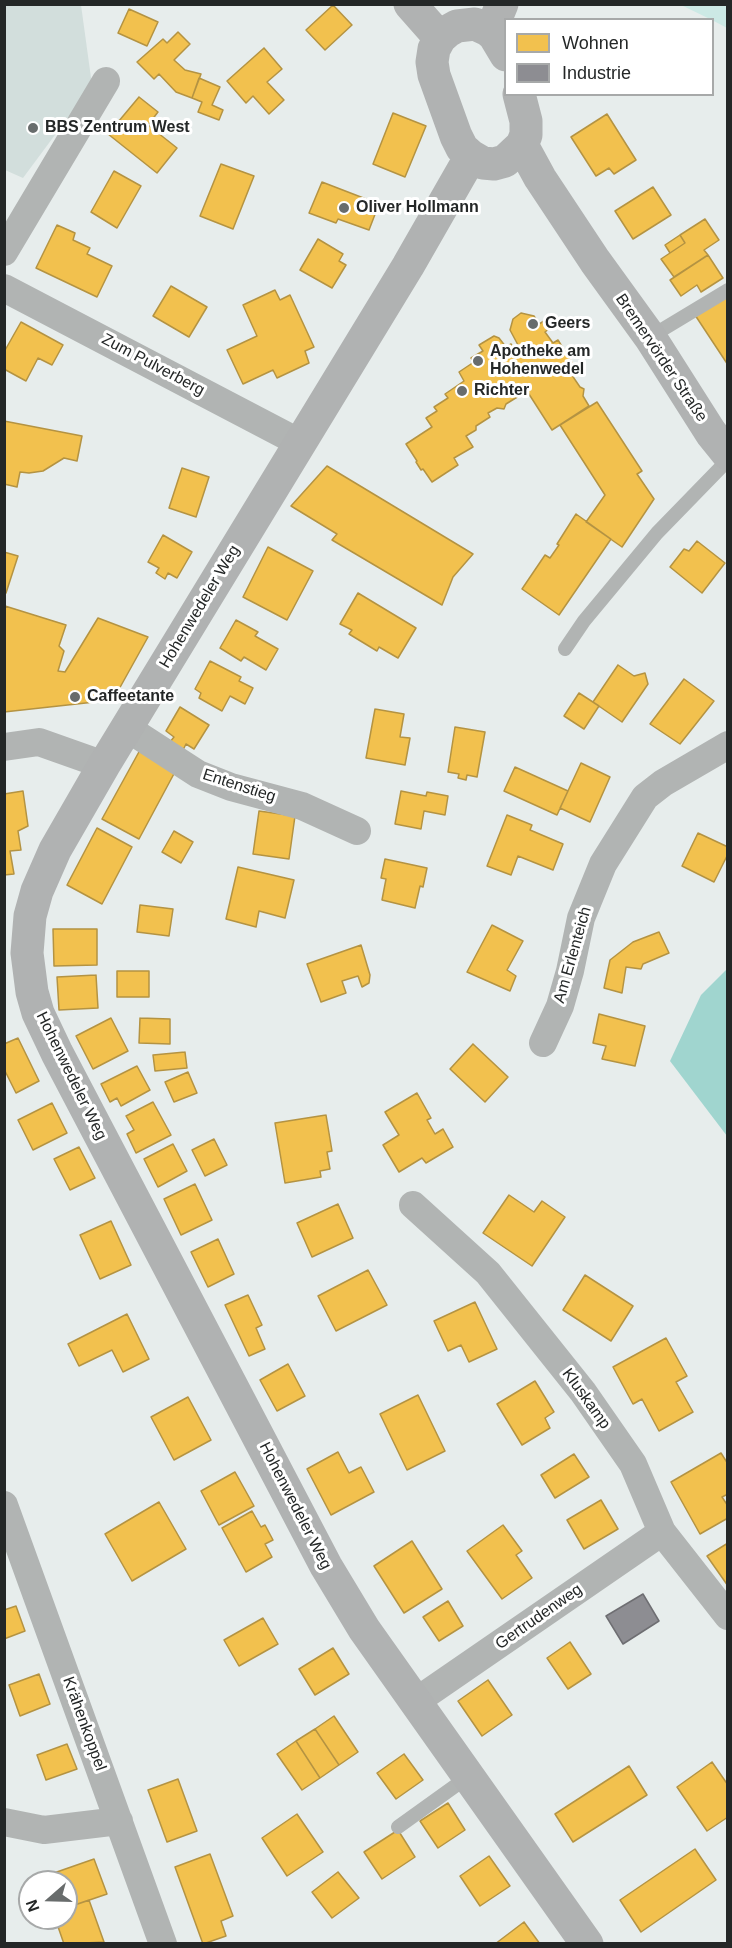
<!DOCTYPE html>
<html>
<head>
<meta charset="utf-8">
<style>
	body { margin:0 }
	#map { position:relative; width:732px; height:1948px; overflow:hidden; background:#e7edec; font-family:Helvetica,sans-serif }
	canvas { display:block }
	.frame { position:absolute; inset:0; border:6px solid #242727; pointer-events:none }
	.legend { position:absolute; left:504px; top:18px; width:210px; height:78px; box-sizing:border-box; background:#fff; border:2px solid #a7a9a9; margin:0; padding:8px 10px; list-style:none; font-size:18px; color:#242727 }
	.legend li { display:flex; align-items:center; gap:12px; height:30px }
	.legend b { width:30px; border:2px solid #a7a9a9 }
	.north { position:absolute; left:18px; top:1870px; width:60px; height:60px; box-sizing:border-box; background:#fff; border:2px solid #a7a9a9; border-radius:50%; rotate:250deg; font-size:16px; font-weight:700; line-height:24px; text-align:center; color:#242727 }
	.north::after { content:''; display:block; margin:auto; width:21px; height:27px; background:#686c6c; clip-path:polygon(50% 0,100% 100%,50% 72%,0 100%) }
</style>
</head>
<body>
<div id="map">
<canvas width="732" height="1948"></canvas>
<div class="frame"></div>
<ul class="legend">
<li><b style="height:16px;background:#f2c14e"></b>Wohnen</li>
<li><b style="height:16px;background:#8d8d92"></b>Industrie</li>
</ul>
<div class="north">N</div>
</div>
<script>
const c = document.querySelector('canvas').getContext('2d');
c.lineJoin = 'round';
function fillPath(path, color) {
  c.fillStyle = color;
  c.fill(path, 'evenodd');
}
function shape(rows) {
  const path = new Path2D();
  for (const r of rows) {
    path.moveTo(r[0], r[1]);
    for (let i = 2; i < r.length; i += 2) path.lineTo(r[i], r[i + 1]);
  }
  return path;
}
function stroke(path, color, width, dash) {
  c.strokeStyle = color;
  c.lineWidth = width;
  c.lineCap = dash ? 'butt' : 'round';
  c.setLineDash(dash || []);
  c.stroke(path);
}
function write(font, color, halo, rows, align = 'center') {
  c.font = font + ' Helvetica,sans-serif';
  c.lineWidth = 6;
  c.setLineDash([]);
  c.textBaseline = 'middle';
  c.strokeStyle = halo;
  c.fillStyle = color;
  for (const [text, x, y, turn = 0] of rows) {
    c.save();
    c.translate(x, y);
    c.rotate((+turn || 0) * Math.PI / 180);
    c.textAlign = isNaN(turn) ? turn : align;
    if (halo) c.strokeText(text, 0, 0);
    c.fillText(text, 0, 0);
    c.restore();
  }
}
const built = shape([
	[5,5,81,5,92,85,23,178,5,170]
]);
const green = shape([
	[681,5,727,5,727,28,712,20]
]);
const water = shape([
	[727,969,727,1136,670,1061,701,995]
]);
const homes = shape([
	[333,5,352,25,325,50,306,30,333,5],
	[129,9,158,22,147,46,118,33,129,9],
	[178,32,190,44,174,60,185,70,201,74,192,98,176,92,159,74,154,79,137,62,163,39,167,43,178,32],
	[264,48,282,69,267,82,284,100,269,114,253,96,246,103,227,81,264,48],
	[199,78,220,87,212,105,223,110,219,120,198,112,202,102,192,98,199,78],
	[139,97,158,112,148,125,177,148,157,173,108,134,139,97],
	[393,113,426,126,405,177,373,164,393,113],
	[607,114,636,160,614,174,609,168,596,176,571,137,607,114],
	[221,164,254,176,233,229,200,216,221,164],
	[114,171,141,186,117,228,91,212,114,171],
	[322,182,379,204,369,230,338,219,336,223,309,213,322,182],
	[653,187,671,215,633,239,615,211,653,187],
	[705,219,719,240,704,250,708,255,674,277,661,259,685,243,680,235,705,219],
	[57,225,75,233,73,240,90,248,87,254,112,266,97,297,36,268,57,225],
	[680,235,685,243,670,253,665,245,680,235],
	[318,239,343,254,339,261,346,265,332,288,300,270,318,239],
	[708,255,723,278,701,292,697,285,681,296,670,280,708,255],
	[171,286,207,307,189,337,153,316,171,286],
	[275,290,280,300,290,295,314,347,305,351,309,363,277,378,273,370,243,384,227,350,257,336,243,305,275,290],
	[728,296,728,365,695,315,728,296],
	[521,313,534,316,539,324,544,321,547,327,549,325,550,328,545,332,553,343,558,340,573,364,567,368,580,387,584,389,583,396,589,406,552,430,527,391,506,404,504,409,497,408,488,413,490,417,476,426,476,430,466,436,473,447,454,458,458,465,432,482,423,469,421,470,416,462,417,461,406,444,432,427,426,418,437,411,434,407,448,398,445,394,464,381,459,372,474,362,471,358,483,351,479,345,494,336,499,338,506,347,511,344,514,349,518,345,510,330,513,319,521,313],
	[21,322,63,345,52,365,38,358,26,381,4,369,4,352,21,322],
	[597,402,642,471,637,474,654,499,622,547,586,522,605,495,560,425,597,402],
	[4,421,82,436,77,461,64,458,43,471,29,473,20,472,17,487,4,484,4,421],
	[327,466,473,554,453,577,442,605,332,540,337,534,291,506,327,466],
	[182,468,209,477,196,517,169,508,182,468],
	[576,514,611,539,559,615,522,589,545,555,550,558,559,545,557,544,576,514],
	[163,535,192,552,177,578,168,573,165,579,156,573,159,568,148,562,163,535],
	[697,541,725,563,702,593,670,567,684,549,689,551,697,541],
	[268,547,313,571,287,620,243,597,268,547],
	[4,552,18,556,6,593,4,593,4,552],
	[358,593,416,628,398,658,379,647,377,651,349,634,352,630,340,624,358,593],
	[5,606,66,625,59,646,64,651,58,671,65,672,98,618,148,637,113,700,4,712,5,606],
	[236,620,258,632,255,636,278,649,266,670,244,657,241,661,220,648,236,620],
	[210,661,241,677,239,681,253,688,245,704,230,696,222,711,199,698,201,693,195,689,210,661],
	[618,665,634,676,645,673,648,684,622,722,593,702,618,665],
	[684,679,714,701,680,744,650,724,684,679],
	[579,693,599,706,584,729,564,716,579,693],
	[180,707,209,725,194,749,186,744,183,750,170,742,174,737,166,731,180,707],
	[375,709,404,714,400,737,410,738,405,765,366,758,375,709],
	[455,727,485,732,477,777,467,775,466,780,458,778,459,774,448,772,455,727],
	[140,750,176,770,139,839,102,819,140,750],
	[581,763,610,777,590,822,560,808,581,763],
	[515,767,568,791,557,815,504,791,515,767],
	[23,791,28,826,18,831,21,850,10,851,14,874,4,875,4,794,23,791],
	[401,791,426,796,427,792,448,796,445,815,424,811,421,829,395,824,401,791],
	[259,811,295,816,289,859,253,854,259,811],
	[507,815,532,825,530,830,563,844,553,870,518,856,511,875,487,866,507,815],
	[97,828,132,847,102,904,67,885,97,828],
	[174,831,193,842,181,863,162,852,174,831],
	[698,833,728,847,728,854,714,882,682,866,698,833],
	[385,859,427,868,423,887,420,886,415,908,382,900,386,879,381,878,385,859],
	[238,867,294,880,285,918,259,911,256,927,226,919,238,867],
	[140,905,173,909,169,936,137,932,140,905],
	[492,925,523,941,507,970,516,976,510,991,467,972,492,925],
	[53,929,97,929,97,965,54,966,53,929],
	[659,932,669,953,643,964,641,969,626,967,622,993,604,988,610,960,633,942,659,932],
	[361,945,370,975,369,983,362,987,358,976,342,981,346,993,321,1002,307,964,361,945],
	[117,971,149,971,149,997,117,997,117,971],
	[96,975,98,1008,59,1010,57,977,96,975],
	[599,1014,645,1026,635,1066,602,1059,606,1046,593,1043,599,1014],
	[111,1018,128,1051,93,1069,76,1036,111,1018],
	[140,1018,170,1019,170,1044,139,1043,140,1018],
	[18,1038,39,1081,16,1093,4,1069,4,1044,18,1038],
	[473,1044,508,1077,485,1102,450,1069,473,1044],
	[185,1052,187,1068,155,1071,153,1055,185,1052],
	[137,1066,150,1090,121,1106,117,1098,110,1102,101,1084,137,1066],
	[188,1072,197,1093,174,1102,165,1082,188,1072],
	[417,1093,431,1118,427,1120,435,1134,443,1129,453,1147,426,1163,422,1158,399,1172,383,1145,399,1135,385,1112,417,1093],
	[153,1102,171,1135,136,1153,127,1134,134,1130,126,1116,153,1102],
	[52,1103,67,1133,33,1150,18,1120,52,1103],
	[326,1115,332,1151,327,1152,330,1169,320,1171,321,1177,285,1183,275,1123,326,1115],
	[214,1139,227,1165,205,1176,192,1150,214,1139],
	[173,1144,187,1171,158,1187,144,1159,173,1144],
	[79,1147,95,1178,70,1190,54,1159,79,1147],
	[195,1184,212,1220,181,1235,164,1199,195,1184],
	[509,1195,534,1212,542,1201,565,1217,532,1266,483,1233,509,1195],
	[338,1204,353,1238,312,1257,297,1223,338,1204],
	[111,1221,131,1265,100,1279,80,1235,111,1221],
	[218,1239,234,1274,208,1287,191,1252,218,1239],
	[368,1270,387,1305,336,1331,318,1296,368,1270],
	[585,1275,633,1306,611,1341,563,1310,585,1275],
	[248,1295,262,1325,256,1328,265,1349,249,1356,225,1305,248,1295],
	[475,1302,497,1349,469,1362,461,1345,448,1351,434,1321,475,1302],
	[127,1314,149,1359,123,1372,112,1350,79,1366,68,1344,127,1314],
	[666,1338,687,1376,676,1382,693,1412,659,1431,642,1399,633,1404,613,1367,666,1338],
	[288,1364,305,1396,277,1411,260,1380,288,1364],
	[535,1381,554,1412,545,1418,550,1428,522,1445,497,1404,535,1381],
	[418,1395,445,1451,407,1470,380,1414,418,1395],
	[188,1397,211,1440,174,1460,151,1417,188,1397],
	[338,1452,349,1473,361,1467,374,1492,331,1515,307,1469,338,1452],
	[721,1453,728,1464,728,1494,722,1497,728,1506,728,1518,700,1534,671,1482,721,1453],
	[574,1454,589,1477,555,1498,541,1475,574,1454],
	[235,1472,254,1506,219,1525,201,1491,235,1472],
	[601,1500,618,1529,584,1549,567,1520,601,1500],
	[159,1502,186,1549,132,1581,105,1534,159,1502],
	[252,1511,261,1527,265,1525,273,1540,265,1544,272,1557,246,1572,222,1528,252,1511],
	[503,1525,522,1551,516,1555,532,1578,502,1599,467,1551,503,1525],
	[412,1541,442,1589,404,1613,374,1566,412,1541],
	[728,1543,728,1586,707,1556,728,1543],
	[448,1601,463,1626,439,1641,423,1617,448,1601],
	[16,1606,25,1631,4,1639,4,1610,16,1606],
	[263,1618,278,1644,239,1666,224,1640,263,1618],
	[570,1642,591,1674,568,1689,547,1658,570,1642],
	[333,1648,349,1674,315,1695,299,1669,333,1648],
	[39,1674,50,1704,20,1716,9,1685,39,1674],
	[488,1680,512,1715,482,1736,458,1701,488,1680],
	[334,1716,358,1752,339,1765,315,1729,334,1716],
	[315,1729,339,1765,320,1778,296,1741,315,1729],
	[296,1741,320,1778,302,1790,277,1754,296,1741],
	[67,1744,77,1769,46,1780,37,1755,67,1744],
	[404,1754,423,1780,396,1799,377,1773,404,1754],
	[712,1762,728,1785,728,1817,707,1831,677,1787,712,1762],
	[629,1766,647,1795,573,1842,555,1814,629,1766],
	[178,1779,197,1831,167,1842,148,1790,178,1779],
	[448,1803,465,1830,438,1848,420,1821,448,1803],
	[297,1814,323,1852,287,1876,262,1838,297,1814],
	[398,1830,415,1857,382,1879,364,1852,398,1830],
	[695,1849,716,1880,641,1932,620,1900,695,1849],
	[210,1854,233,1916,221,1921,226,1936,203,1944,175,1867,210,1854],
	[489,1856,510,1886,480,1906,460,1876,489,1856],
	[94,1859,107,1894,66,1908,66,1882,54,1882,51,1874,94,1859],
	[338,1872,359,1898,332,1918,312,1892,338,1872],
	[89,1900,104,1942,64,1944,55,1918,66,1918,66,1908,89,1900],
	[524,1922,540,1944,495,1944,524,1922]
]);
const industry = shape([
	[643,1594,659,1621,623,1644,606,1616,643,1594]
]);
const lane = shape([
	[650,337,728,290],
	[565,649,584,621,657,533,728,460],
	[398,1827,469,1776]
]);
const street = shape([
	[4,252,106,81],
	[4,288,300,443],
	[127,728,198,774,231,787,302,806,357,831],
	[4,747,39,742,104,765],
	[543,1043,560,1006,570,971,581,918,603,864,645,797,663,783,728,745],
	[413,1205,488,1273,583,1392,633,1464,662,1532,728,1616],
	[4,1505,163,1944],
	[415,1702,662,1532],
	[4,1822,44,1830,119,1821]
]);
const secondary = shape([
	[410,4,440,38],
	[494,35,495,21,502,4],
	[506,55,494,35,488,30,475,24,457,26,448,31,440,38,434,49,432,62,434,75,456,136,462,148,471,156,483,163,494,164,505,161,522,145,526,135,526,121,519,94],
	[522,145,540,178,595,261,650,337,711,433,728,454],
	[471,156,408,266,104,765,55,850,37,891,30,916,27,953,32,992,38,1013,57,1053,326,1566,364,1629,587,1944]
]);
const markers = [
	[33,128,6,"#686c6c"],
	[344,208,6,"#686c6c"],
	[533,324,6,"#686c6c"],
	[478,361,6,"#686c6c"],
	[462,391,6,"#686c6c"],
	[75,697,6,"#686c6c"]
];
const poiNames = [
	["BBS Zentrum West",45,128],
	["Oliver Hollmann",356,208],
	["Geers",545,324],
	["Apotheke am",490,352],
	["Hohenwedel",490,370],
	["Richter",474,391],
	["Caffeetante",87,697]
];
const streetNames = [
	["Bremervörder Straße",661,358,56],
	["Zum Pulverberg",153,365,28],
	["Hohenwedeler Weg",200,607,-59],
	["Entenstieg",239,786,18],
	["Am Erlenteich",573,955,-74],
	["Hohenwedeler Weg",71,1076,64],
	["Kluskamp",586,1399,54],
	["Hohenwedeler Weg",295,1506,63],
	["Gertrudenweg",539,1617,-35],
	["Krähenkoppel",84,1724,70]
];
fillPath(built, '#d2dedc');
fillPath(green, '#cce9e5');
fillPath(water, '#a0d5cf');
fillPath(homes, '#f2c14e');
stroke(homes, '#b49342', 1.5);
fillPath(industry, '#8d8d92');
stroke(industry, '#6e6e72', 1.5);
stroke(lane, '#b1b4b3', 14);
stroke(street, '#b1b4b3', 28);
stroke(secondary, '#b0b2b2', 33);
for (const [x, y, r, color] of markers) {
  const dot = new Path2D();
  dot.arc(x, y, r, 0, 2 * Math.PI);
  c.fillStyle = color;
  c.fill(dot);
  stroke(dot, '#fff', 2);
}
write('bold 16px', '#242727', '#fff', poiNames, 'left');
write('16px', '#242727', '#fff', streetNames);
</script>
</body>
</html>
